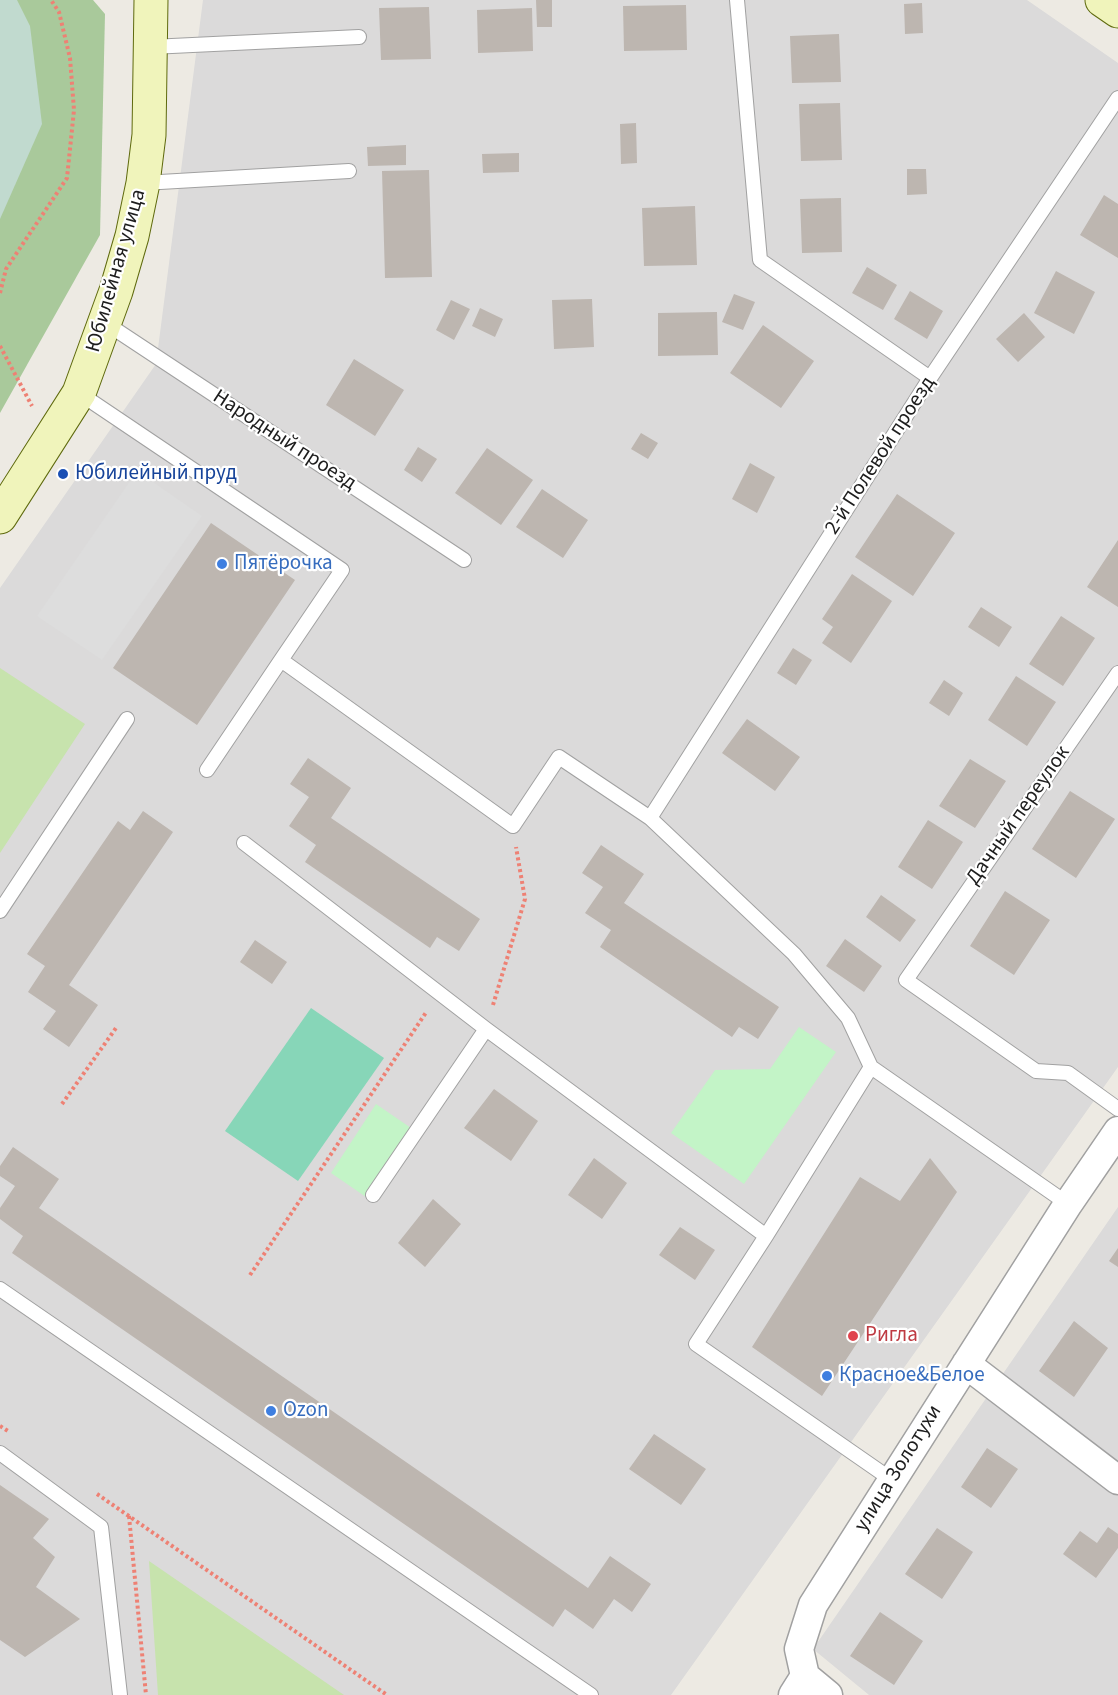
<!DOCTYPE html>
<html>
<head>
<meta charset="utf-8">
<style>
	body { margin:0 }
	canvas { display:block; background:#edeae3 }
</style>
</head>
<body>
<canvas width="1118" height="1695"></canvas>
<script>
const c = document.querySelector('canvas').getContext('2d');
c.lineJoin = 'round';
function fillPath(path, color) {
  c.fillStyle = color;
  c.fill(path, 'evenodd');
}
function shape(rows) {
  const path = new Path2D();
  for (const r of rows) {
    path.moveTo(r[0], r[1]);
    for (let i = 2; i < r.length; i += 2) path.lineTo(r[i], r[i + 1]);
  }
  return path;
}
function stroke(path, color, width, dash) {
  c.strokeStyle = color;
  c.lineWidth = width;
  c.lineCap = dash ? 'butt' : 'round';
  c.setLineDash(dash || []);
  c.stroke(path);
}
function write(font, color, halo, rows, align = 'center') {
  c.font = font + ' "Source Sans 3",sans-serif';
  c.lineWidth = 4.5;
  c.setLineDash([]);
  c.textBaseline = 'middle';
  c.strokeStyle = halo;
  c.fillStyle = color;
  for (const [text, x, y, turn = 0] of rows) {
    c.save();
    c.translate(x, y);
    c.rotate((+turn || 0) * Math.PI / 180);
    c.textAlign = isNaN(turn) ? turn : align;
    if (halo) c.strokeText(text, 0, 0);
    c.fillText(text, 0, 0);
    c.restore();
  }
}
const residential = shape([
	[203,0,1027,0,1118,63,1118,1067,671,1695,0,1695,0,588,156,364],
	[1118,1207,1118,1695,869,1695,813,1649]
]);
const grass = shape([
	[0,668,85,724,0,853],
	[149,1561,344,1695,158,1695]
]);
const forest = shape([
	[0,0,93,0,105,14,100,235,0,413]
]);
const wetland = shape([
	[0,0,17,0,30,26,42,124,0,219]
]);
const park = shape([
	[799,1027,836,1052,744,1184,671,1133,715,1070,770,1069],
	[376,1104,411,1128,366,1197,331,1173]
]);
const pitch = shape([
	[311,1008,384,1058,298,1181,225,1131]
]);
const parking = shape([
	[137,471,202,516,102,660,37,616]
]);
const building = shape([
	[536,0,552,0,552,27,537,27],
	[922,3,923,33,905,34,904,4],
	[686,5,687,50,624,51,623,6],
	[429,7,431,59,381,60,379,8],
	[532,8,533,51,478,53,477,10],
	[839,34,841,82,792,83,790,36],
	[840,103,842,160,801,161,799,104],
	[636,123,637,163,621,164,620,124],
	[406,145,406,165,368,166,367,147],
	[519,153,519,172,483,173,482,154],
	[907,169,926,169,927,194,907,195],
	[429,170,432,277,385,278,382,171],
	[1104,195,1118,204,1118,258,1080,235],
	[841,198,842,252,802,253,800,199],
	[695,206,697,265,644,266,642,208],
	[867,267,897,285,883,310,852,293],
	[1056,271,1095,292,1074,334,1034,313],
	[910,291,943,311,927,339,894,319],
	[734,294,755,302,743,330,722,322],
	[592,299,594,347,554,349,552,300],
	[451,300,470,309,454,340,436,330],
	[480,308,503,319,495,337,472,326],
	[717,312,718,355,658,356,658,313],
	[1024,313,1045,337,1018,362,996,339],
	[763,325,814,361,781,408,730,373],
	[354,359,404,390,375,436,326,405],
	[641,433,658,443,648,459,631,449],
	[418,447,437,459,422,482,404,470],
	[487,448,533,480,501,525,455,493],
	[750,463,775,477,757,513,732,499],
	[542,489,588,520,563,558,516,527],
	[897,494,955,533,913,596,855,557],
	[211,523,295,580,197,725,113,668],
	[1118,540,1118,607,1087,587],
	[852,574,892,601,851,663,822,643,833,627,822,619],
	[981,607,1012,627,999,647,968,627],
	[1061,616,1095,638,1063,686,1029,664],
	[793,648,812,660,796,685,777,673],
	[1016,676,1056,702,1027,746,988,720],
	[944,680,963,693,949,716,929,703],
	[747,719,800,757,775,791,722,753],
	[308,758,351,788,331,818,480,919,459,951,437,937,430,948,305,862,316,845,289,826,309,797,290,784],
	[970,759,1006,781,975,828,939,806],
	[1070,791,1115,819,1076,878,1032,849],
	[143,811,173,832,69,985,98,1005,69,1047,43,1029,56,1011,28,992,45,966,27,954,118,821,130,830],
	[928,820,963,842,932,889,898,867],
	[601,845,644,874,624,903,779,1007,758,1039,739,1027,732,1037,600,947,611,930,585,913,603,887,582,873],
	[1005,891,1050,920,1014,975,970,946],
	[881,895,916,920,900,942,866,917],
	[845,939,882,966,864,992,826,966],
	[255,940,287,962,272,984,240,962],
	[494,1089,538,1121,511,1161,464,1128],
	[13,1147,59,1179,39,1208,588,1588,610,1556,651,1584,632,1612,614,1599,593,1629,565,1609,553,1627,12,1253,23,1236,0,1219,0,1208,15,1186,0,1176,0,1166],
	[594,1158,627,1183,602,1219,568,1195],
	[930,1158,957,1192,822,1396,752,1347,860,1177,900,1201],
	[433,1199,461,1224,425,1267,398,1243],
	[680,1227,715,1250,695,1280,659,1255],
	[1118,1248,1118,1267,1109,1261],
	[1074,1321,1108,1348,1074,1397,1039,1371],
	[654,1434,706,1469,681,1505,629,1469],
	[987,1448,1018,1469,991,1508,961,1487],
	[0,1485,49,1519,33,1538,55,1557,36,1587,80,1619,25,1657,0,1640],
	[1108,1527,1118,1534,1118,1548,1096,1578,1063,1554,1080,1531,1097,1543],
	[937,1528,973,1552,942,1599,905,1574],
	[880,1612,923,1641,894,1685,850,1656]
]);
const path = shape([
	[0,293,6,269,67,178,74,110,70,58,59,12,51,0],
	[0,346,32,406],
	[493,1005,525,899,516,847],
	[62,1104,116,1028],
	[250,1275,427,1011],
	[0,1426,8,1431],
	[97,1494,387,1695],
	[129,1516,146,1695]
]);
const lane = shape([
	[737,0,760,260,930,378],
	[151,47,359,37],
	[143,183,349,171],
	[104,322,464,560],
	[79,393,342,570,281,660],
	[1118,673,906,980,1036,1071,1068,1073,1118,1109],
	[207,770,281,660,513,826,559,757,650,818,794,954,848,1018,871,1067,766,1236,696,1344,892,1480],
	[650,818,930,378,1118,98],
	[244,843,486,1029,766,1236],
	[0,911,127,719],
	[871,1067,1068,1204],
	[373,1195,486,1029],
	[0,1289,591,1695],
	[0,1453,101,1527,120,1695]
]);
const street = shape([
	[966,1364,1118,1480],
	[805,1676,828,1695],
	[793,1695,805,1676,799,1649,813,1605,1068,1204,1118,1131]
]);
const secondary = shape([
	[1102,0,1118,11],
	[0,517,79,393,116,291,132,236,143,183,149,135,151,0]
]);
const markers = [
	[63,474,6,"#1a4fb4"],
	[222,564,6,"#3f7fe0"],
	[853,1336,6,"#e0444e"],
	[827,1376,6,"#3f7fe0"],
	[271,1411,6,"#3f7fe0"]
];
const streetNames = [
	["Юбилейная улица",117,271,-74],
	["Народный проезд",284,441,33],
	["2-й Полевой проезд",881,456,-57],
	["Дачный переулок",1019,816,-55],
	["улица Золотухи",899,1469,-58]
];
const transitNames = [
	["Юбилейный пруд",75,474]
];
const shopNames = [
	["Пятёрочка",234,564],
	["Красное&Белое",839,1376],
	["Ozon",283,1411]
];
const healthNames = [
	["Ригла",865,1336]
];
fillPath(residential, '#dbdada');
fillPath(grass, '#c7e3ad');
fillPath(forest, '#a9c99b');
fillPath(wetland, '#c1dacf');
fillPath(park, '#c3f4c7');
fillPath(pitch, '#87d6b8');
fillPath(parking, '#ddd');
fillPath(building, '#bdb6b0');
stroke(lane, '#a1a1a1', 16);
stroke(street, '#a1a1a1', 31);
stroke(secondary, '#5f6a0e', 35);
stroke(path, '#ee8174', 4, [3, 3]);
stroke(lane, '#fff', 14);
stroke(street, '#fff', 28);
stroke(secondary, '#f0f4bb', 33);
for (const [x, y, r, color] of markers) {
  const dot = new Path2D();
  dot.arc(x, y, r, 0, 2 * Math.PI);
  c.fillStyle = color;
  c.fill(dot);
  stroke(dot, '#fff', 2);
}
write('21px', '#1d1d1d', '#fff', streetNames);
write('21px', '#164399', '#fff', transitNames, 'left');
write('21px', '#366cbe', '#fff', shopNames, 'left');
write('21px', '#be3a42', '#fff', healthNames, 'left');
</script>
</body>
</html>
